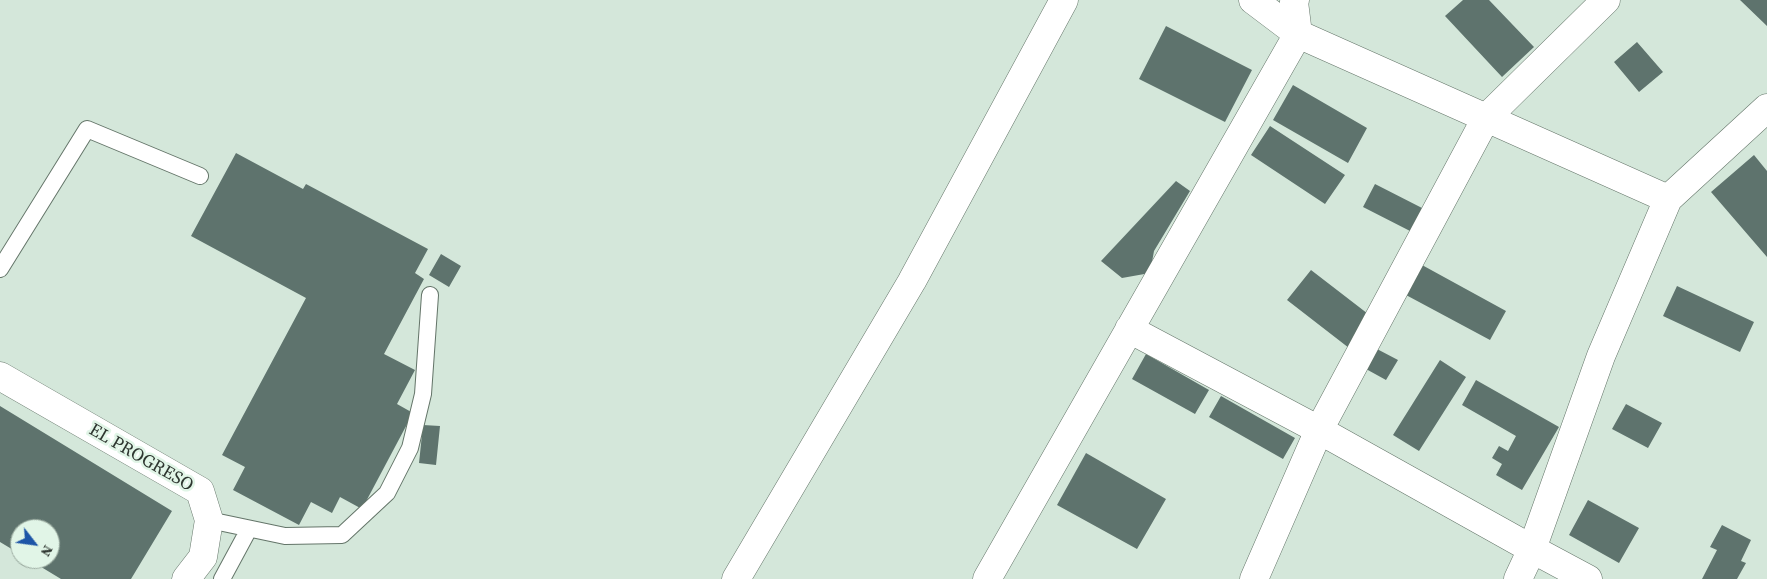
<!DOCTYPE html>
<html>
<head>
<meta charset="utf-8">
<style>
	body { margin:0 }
	#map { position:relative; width:1767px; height:579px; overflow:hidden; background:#d4e7da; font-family:"Source Serif 4",serif }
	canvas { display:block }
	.north { position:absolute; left:10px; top:519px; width:50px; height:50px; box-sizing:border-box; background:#e1f5e7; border:1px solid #99a99e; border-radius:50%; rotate:120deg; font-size:14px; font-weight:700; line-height:20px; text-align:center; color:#2e3630 }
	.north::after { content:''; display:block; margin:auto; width:18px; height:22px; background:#1d55a7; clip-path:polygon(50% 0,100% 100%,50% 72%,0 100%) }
</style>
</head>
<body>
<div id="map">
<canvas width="1767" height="579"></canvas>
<div class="north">N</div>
</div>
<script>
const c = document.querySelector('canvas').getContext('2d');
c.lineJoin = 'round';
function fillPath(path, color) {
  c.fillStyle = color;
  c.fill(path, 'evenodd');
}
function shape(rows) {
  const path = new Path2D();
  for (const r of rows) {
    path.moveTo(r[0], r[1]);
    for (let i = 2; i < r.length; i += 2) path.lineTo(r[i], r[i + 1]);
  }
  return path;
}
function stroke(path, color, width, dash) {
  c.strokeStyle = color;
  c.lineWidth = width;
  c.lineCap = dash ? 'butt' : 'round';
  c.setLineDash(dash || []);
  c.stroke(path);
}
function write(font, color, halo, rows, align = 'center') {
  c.font = font + ' "Source Serif 4",serif';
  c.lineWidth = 5;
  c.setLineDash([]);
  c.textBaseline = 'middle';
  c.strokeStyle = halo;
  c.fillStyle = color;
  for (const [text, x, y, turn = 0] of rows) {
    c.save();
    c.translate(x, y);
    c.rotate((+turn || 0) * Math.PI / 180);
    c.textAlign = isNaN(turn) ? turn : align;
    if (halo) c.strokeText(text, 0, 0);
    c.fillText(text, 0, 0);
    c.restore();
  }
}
const building = shape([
	[1463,0,1489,0,1534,47,1502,77,1445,16],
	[1740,0,1767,0,1767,26],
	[1166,26,1252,70,1225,122,1139,79],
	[1637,42,1663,72,1639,92,1614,62],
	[1293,85,1367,128,1348,163,1273,120],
	[1270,126,1345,175,1325,204,1251,155],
	[236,153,303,189,306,184,428,249,415,273,424,279,384,354,415,370,397,404,413,413,362,509,340,497,332,513,311,502,299,525,233,490,245,467,222,455,306,298,191,236],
	[1754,155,1767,171,1767,257,1711,192],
	[1176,181,1190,191,1154,251,1150,273,1122,278,1101,261],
	[1375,184,1424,209,1412,232,1363,207],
	[441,254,461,266,449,287,429,275],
	[1422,265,1506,311,1490,340,1406,295],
	[1311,270,1372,317,1349,348,1287,300],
	[1677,286,1754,322,1740,352,1663,316],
	[1377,349,1398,360,1386,380,1366,369],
	[1146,354,1209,390,1195,414,1132,379],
	[1440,360,1466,377,1419,451,1393,435],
	[1476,380,1559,427,1522,490,1496,475,1502,464,1492,458,1499,446,1508,451,1516,436,1462,405],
	[1221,396,1295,438,1283,459,1209,417],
	[1626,404,1662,423,1648,448,1612,429],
	[0,406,172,511,131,579,61,579,28,559,50,559,50,529,20,529,20,554,0,542],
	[423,425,440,426,436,465,419,463],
	[1086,453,1166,499,1137,549,1057,505],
	[1588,500,1639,528,1619,563,1569,535],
	[1722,525,1751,540,1741,561,1746,563,1737,579,1702,579,1717,550,1710,547]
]);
const service = shape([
	[0,269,87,129,200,176],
	[209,520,285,536,342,535,387,493,410,448,423,394,430,295],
	[222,579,249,529]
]);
const minor = shape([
	[1295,0,1294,2,1298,34,1668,199,1601,356,1532,549,1588,579],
	[1668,199,1767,108],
	[1129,329,1319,430,1532,549,1518,579],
	[0,376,200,491,209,520,203,557,186,579],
	[736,579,912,281,1064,0],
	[987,579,1298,34,1253,0],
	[1254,579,1319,430,1486,118,1606,0]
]);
const streetNames = [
	["EL PROGRESO",141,458,30]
];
fillPath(building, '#5e736d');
stroke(service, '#647569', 18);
stroke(minor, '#647569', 29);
stroke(service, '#fff', 16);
stroke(minor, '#fff', 28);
write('18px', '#2e3630', '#e1f5e7', streetNames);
</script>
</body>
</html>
